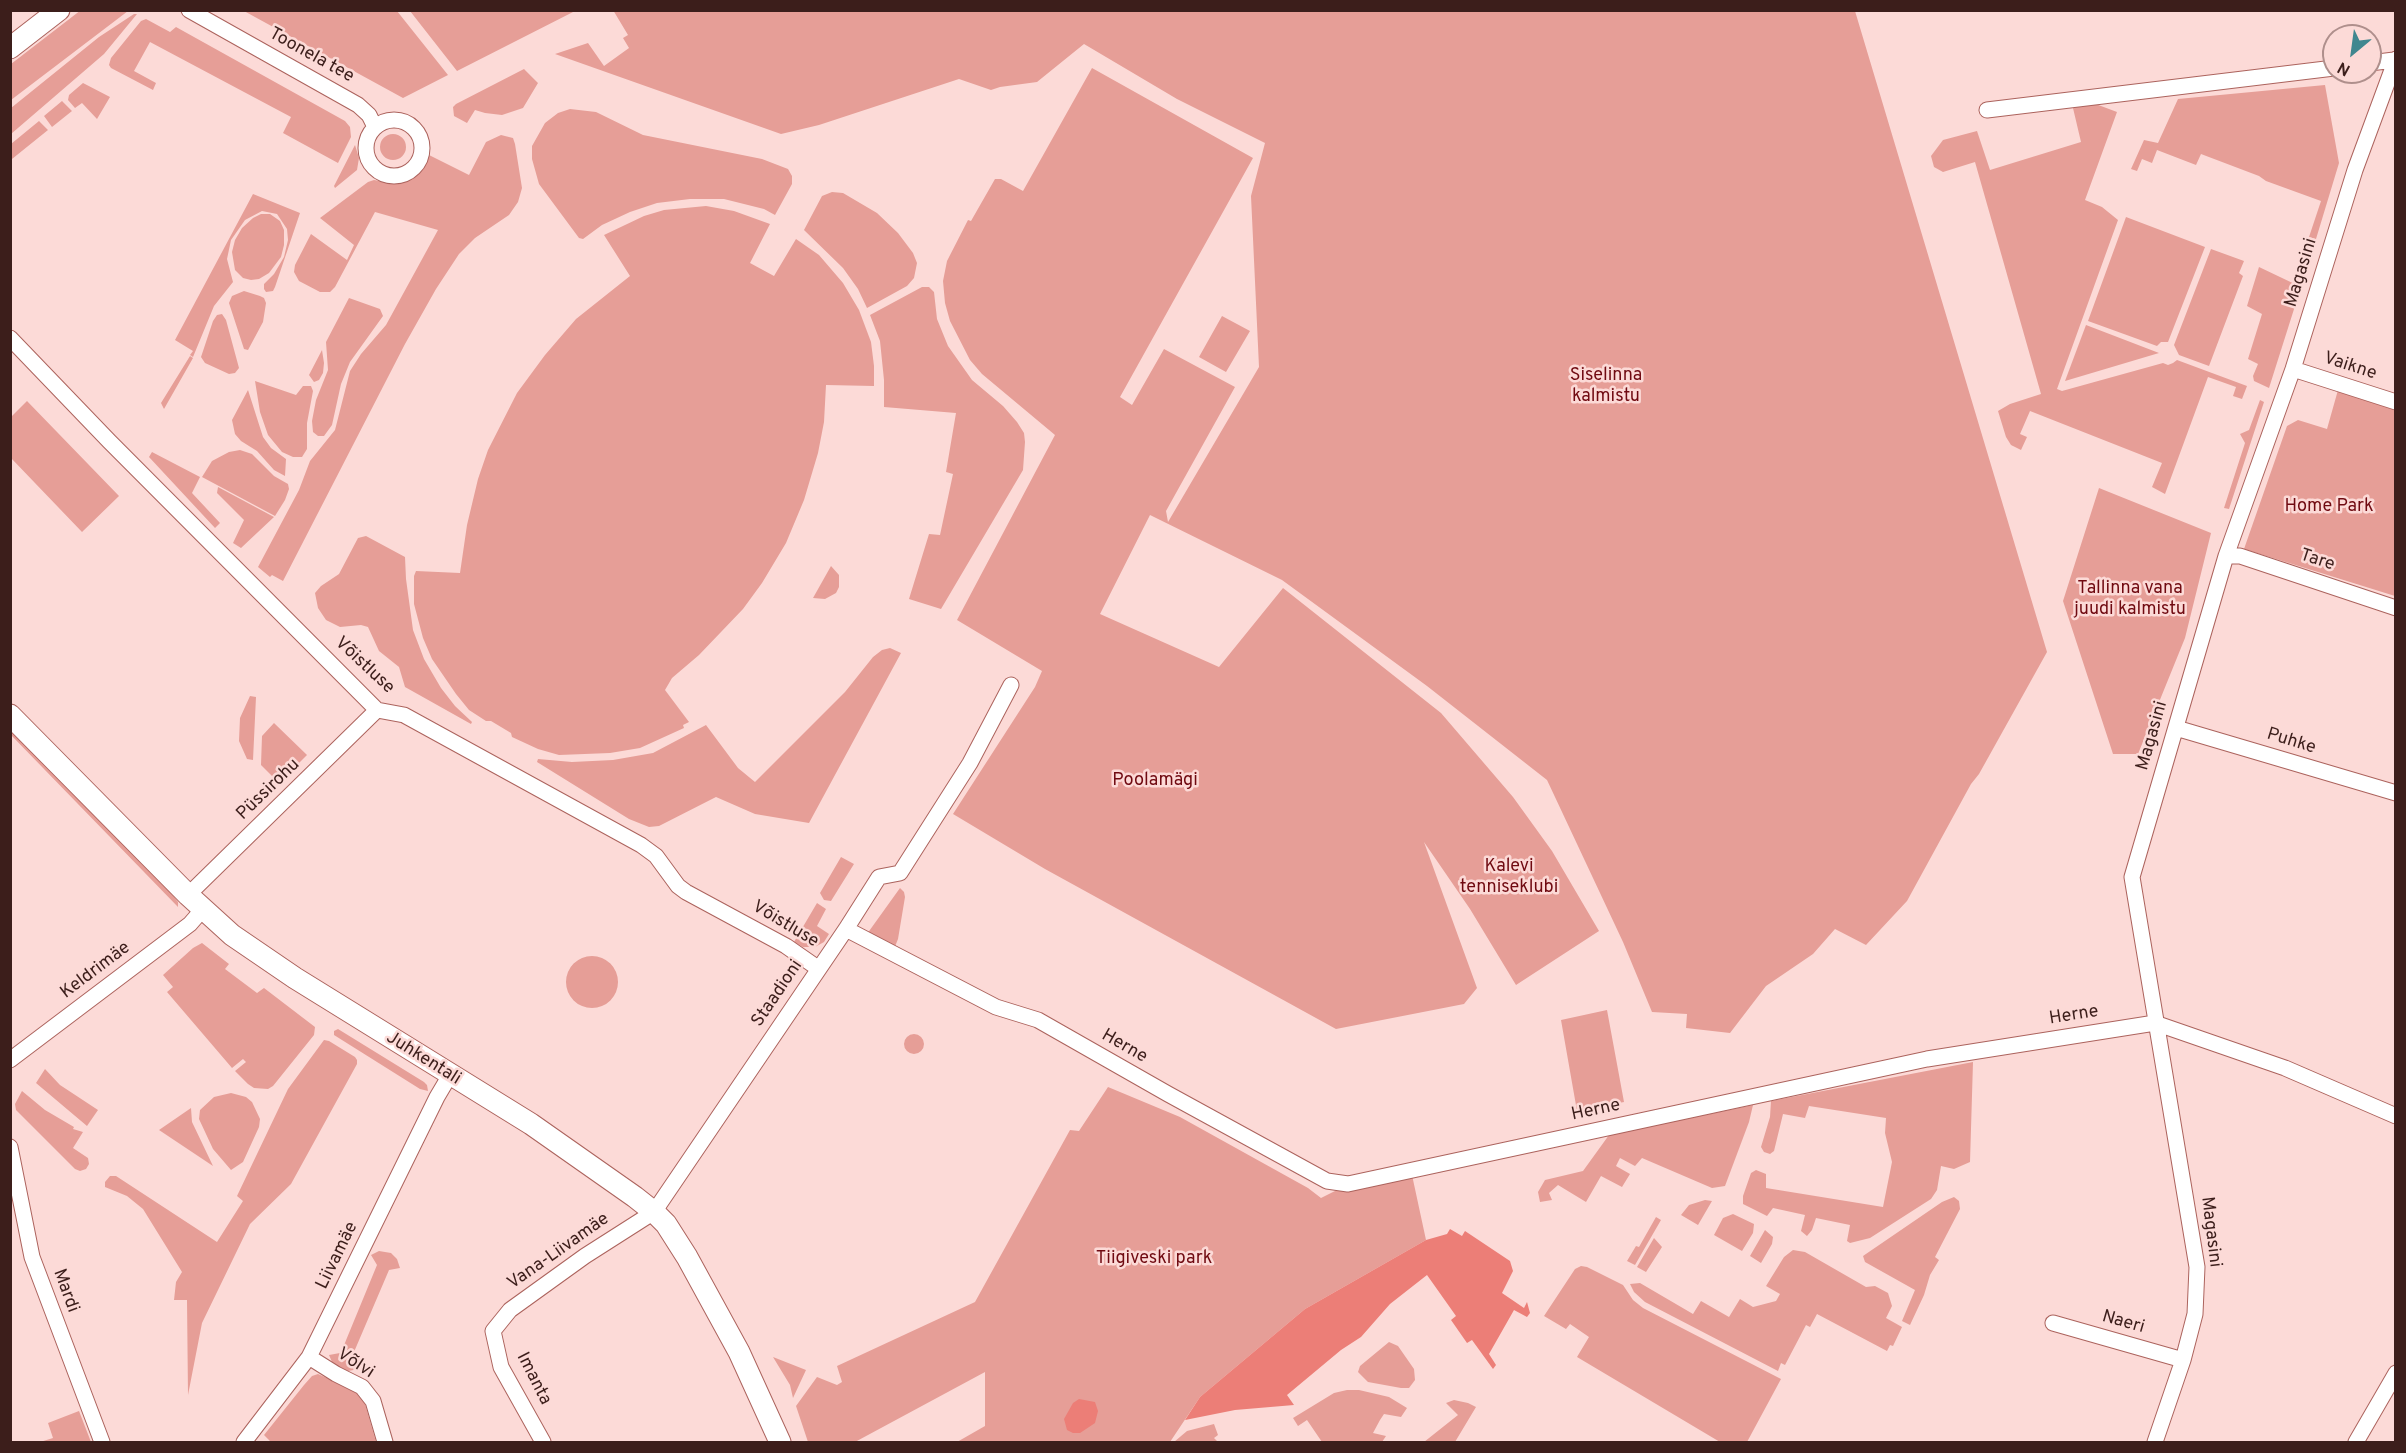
<!DOCTYPE html>
<html>
<head>
<meta charset="utf-8">
<style>
	body { margin:0 }
	#map { position:relative; width:2406px; height:1453px; overflow:hidden; background:#fcdad7; font-family:Overpass,sans-serif }
	canvas { display:block }
	.frame { position:absolute; inset:0; border:12px solid #3c1e1b; pointer-events:none }
	.north { position:absolute; left:2322px; top:24px; width:60px; height:60px; box-sizing:border-box; background:#fcdad7; border:2px solid #af8f8c; border-radius:50%; rotate:209deg; font-size:16px; font-weight:700; line-height:24px; text-align:center; color:#3c1e1b }
	.north::after { content:''; display:block; margin:auto; width:21px; height:27px; background:#40878f; clip-path:polygon(50% 0,100% 100%,50% 72%,0 100%) }
</style>
</head>
<body>
<div id="map">
<canvas width="2406" height="1453"></canvas>
<div class="frame"></div>
<div class="north">N</div>
</div>
<script>
const c = document.querySelector('canvas').getContext('2d');
c.lineJoin = 'round';
function fillPath(path, color) {
  c.fillStyle = color;
  c.fill(path, 'evenodd');
}
function shape(rows) {
  const path = new Path2D();
  for (const r of rows) {
    if (r.length === 3) {
      path.moveTo(r[0] + r[2], r[1]);
      path.arc(r[0], r[1], r[2], 0, 2 * Math.PI);
      continue;
    }
    path.moveTo(r[0], r[1]);
    for (let i = 2; i < r.length; i += 2) path.lineTo(r[i], r[i + 1]);
  }
  return path;
}
function stroke(path, color, width, dash) {
  c.strokeStyle = color;
  c.lineWidth = width;
  c.lineCap = dash ? 'butt' : 'round';
  c.setLineDash(dash || []);
  c.stroke(path);
}
function write(font, color, halo, rows, align = 'center') {
  c.font = font + ' Overpass,sans-serif';
  c.lineWidth = 5;
  c.setLineDash([]);
  c.textBaseline = 'middle';
  c.strokeStyle = halo;
  c.fillStyle = color;
  for (const [text, x, y, turn = 0] of rows) {
    c.save();
    c.translate(x, y);
    c.rotate((+turn || 0) * Math.PI / 180);
    c.textAlign = isNaN(turn) ? turn : align;
    if (halo) c.strokeText(text, 0, 0);
    c.fillText(text, 0, 0);
    c.restore();
  }
}
const green = shape([
	[81,10,128,11,11,100,11,64],
	[613,10,1855,11,2047,652,1979,774,1971,784,1907,901,1866,945,1835,929,1813,954,1766,986,1730,1033,1686,1028,1687,1014,1652,1012,1623,942,1547,780,1427,686,1282,580,1150,515,1100,614,1219,667,1283,588,1441,713,1513,797,1552,851,1599,931,1516,985,1470,909,1424,842,1477,988,1464,1004,1336,1029,1045,869,953,814,1035,687,1042,671,957,620,1055,435,982,374,970,360,950,321,945,303,943,281,947,261,968,220,971,221,995,179,1001,179,1023,191,1092,68,1253,158,1120,397,1132,405,1164,349,1235,387,1166,511,1168,522,1259,367,1251,196,1265,143,1177,99,1084,44,1037,82,1000,87,991,90,959,79,819,125,781,134,555,54,588,43,604,66,629,48,623,38,628,35],
	[244,11,397,11,448,75,403,98],
	[410,11,575,11,457,71],
	[134,14,137,14,104,54,11,134,11,108,99,37],
	[146,19,170,32,176,27,345,121,350,127,351,137,338,163,283,133,291,117,150,42,134,71,156,83,153,90,111,68,109,65,111,58,141,21],
	[524,69,538,83,523,108,502,115,485,113,475,110,467,123,454,116,453,107,456,104],
	[83,83,110,97,97,119,82,103,75,108,68,100,69,95],
	[2325,85,2339,163,2316,239,2309,237,2321,201,2266,181,2259,176,2201,154,2196,165,2157,150,2152,163,2142,159,2137,171,2131,169,2144,140,2158,143,2178,99],
	[62,101,72,111,52,127,44,116],
	[2093,103,2117,112,2085,200,2102,207,2118,220,2057,389,2062,391,2163,363,2168,365,2173,363,2177,360,2247,386,2242,399,2233,396,2236,387,2208,377,2165,494,2152,487,2162,463,2030,411,2020,434,2027,437,2021,450,2011,445,2006,437,1998,411,2010,404,2041,394,1975,162,1943,172,1934,167,1931,156,1943,140,1977,131,1990,170,2081,142,2073,108],
	[570,109,596,112,643,135,762,159,788,169,792,176,792,184,775,215,764,209,724,199,690,199,657,203,630,212,602,225,583,239,579,238,539,184,532,159,532,146,545,123,558,113],
	[39,121,48,130,12,159,11,144],
	[393,147,13],
	[501,135,513,138,515,144,522,188,518,202,509,215,475,238,459,254,436,289,405,344,283,581,272,575,270,577,258,567,299,490,310,461,335,430,350,371,361,354,386,325,438,230,375,212,335,287,330,292,320,292,299,281,294,272,295,265,311,234,347,260,354,245,320,218,368,182,374,180,395,184,408,181,423,168,429,155,469,175,486,142],
	[355,145,359,158,357,170,335,188,334,186],
	[832,192,843,193,877,213,898,233,913,253,917,263,914,278,907,286,867,308,858,289,843,268,804,230,822,196],
	[253,194,300,213,275,287,273,291,266,292,264,289,264,284,274,274,284,257,288,240,287,229,277,214,262,211,245,220,231,240,227,259,233,282,214,306,193,357,190,355,193,351,175,340],
	[706,206,734,211,770,224,750,263,774,276,796,239,819,255,843,283,859,310,871,342,874,366,874,386,826,385,824,422,818,453,804,500,786,543,762,583,743,609,699,655,672,678,665,690,689,722,683,725,684,728,640,748,610,753,559,755,538,749,512,737,511,733,491,721,486,721,469,710,456,694,432,659,423,638,414,604,414,576,416,571,460,573,467,525,478,479,488,450,517,393,545,355,576,319,630,276,604,235,644,216,664,210],
	[261,214,270,214,280,221,284,230,284,245,281,257,269,273,259,279,251,280,243,278,235,270,232,252,235,240,242,228,253,218],
	[2126,217,2205,247,2168,342,2161,342,2157,346,2088,321],
	[2211,249,2244,261,2239,273,2243,276,2209,366,2179,355,2174,345],
	[2259,267,2301,287,2269,388,2254,381,2253,376,2258,364,2248,359,2262,314,2247,306],
	[922,287,929,287,934,292,937,319,948,346,972,380,1003,406,1017,422,1024,433,1025,442,1023,470,941,609,909,599,929,534,940,535,953,474,946,472,956,413,884,407,884,380,880,341,870,315],
	[244,291,260,296,264,298,266,303,263,322,248,350,244,349,229,303,232,296],
	[349,298,380,309,383,316,350,362,341,384,332,425,324,436,318,436,313,432,312,421,316,400,328,370,326,342],
	[222,314,226,320,239,368,235,373,229,374,205,363,201,357,213,321,217,315],
	[1222,316,1250,331,1226,372,1199,357],
	[2086,325,2159,353,2065,381],
	[322,350,324,363,323,373,319,380,314,382,309,375],
	[190,356,193,358,164,409,161,403],
	[255,381,296,395,303,386,311,386,313,391,307,423,307,449,302,457,293,457,282,452,268,435,260,412],
	[248,390,263,437,271,448,286,459,285,476,274,470,257,451,241,441,235,434,232,420],
	[2338,390,2395,409,2395,596,2244,549,2287,426,2298,420,2327,429],
	[2260,400,2264,402,2229,509,2224,508,2245,443,2240,434,2249,430],
	[27,401,119,496,82,532,11,458,11,417],
	[240,450,252,454,274,476,288,484,289,489,285,500,275,516,202,477,212,461,229,452],
	[152,452,200,477,192,493,220,523,215,528,149,457],
	[218,487,274,517,241,548,233,543,244,520,217,493],
	[2099,488,2211,533,2185,638,2138,754,2113,754,2063,601],
	[366,536,405,557,406,579,413,630,424,659,441,688,455,706,472,722,471,724,405,687,399,667,379,651,368,627,361,625,340,627,326,620,318,608,315,593,321,586,339,574,358,538],
	[831,566,839,575,839,587,836,593,825,599,813,598],
	[890,648,901,653,809,823,755,814,716,797,659,826,649,827,629,819,537,762,538,759,572,762,613,760,653,753,706,725,738,768,755,782,845,692,873,657,882,650],
	[250,696,256,697,253,760,247,759,239,741,240,718],
	[274,723,307,755,279,783,261,765,262,736],
	[10,729,171,893,178,902,178,907,11,735],
	[841,857,854,864,831,901,824,900,820,893],
	[900,888,904,892,905,897,898,939,894,949,867,934],
	[817,903,826,909,817,926,829,934,824,942,815,947,803,947,794,942],
	[202,943,229,964,225,969,257,993,264,988,315,1027,314,1035,273,1086,268,1089,254,1088,248,1084,235,1071,246,1062,243,1059,232,1068,167,992,173,987,163,975,193,948],
	[592,982,26],
	[1607,1010,1624,1102,1577,1111,1561,1020],
	[338,1029,424,1082,427,1085,428,1091,420,1089,334,1035,334,1031],
	[914,1044,10],
	[324,1040,329,1041,355,1057,357,1060,357,1064,291,1184,250,1224,202,1323,188,1395,187,1300,174,1300,176,1282,182,1272,143,1209,127,1196,105,1187,105,1182,110,1176,116,1176,217,1242,243,1201,237,1196,288,1089],
	[1973,1062,1970,1162,1954,1169,1941,1166,1937,1190,1931,1199,1870,1238,1850,1243,1847,1241,1850,1225,1816,1218,1812,1230,1807,1236,1801,1231,1805,1215,1773,1208,1767,1216,1743,1204,1743,1196,1751,1173,1756,1170,1766,1174,1766,1188,1883,1207,1892,1162,1885,1133,1886,1118,1809,1106,1805,1118,1783,1114,1774,1151,1770,1154,1764,1152,1761,1147,1770,1117,1771,1101],
	[45,1069,60,1085,98,1110,87,1126,36,1083],
	[1108,1087,1180,1117,1308,1188,1321,1198,1337,1190,1412,1175,1426,1240,1305,1309,1200,1397,1170,1442,957,1442,985,1426,985,1372,855,1442,808,1442,796,1406,817,1377,837,1385,842,1382,837,1366,975,1302,1070,1130,1079,1131],
	[22,1091,45,1110,74,1127,73,1129,83,1132,73,1148,88,1158,89,1164,86,1169,80,1171,75,1169,16,1110,15,1104],
	[231,1093,246,1097,252,1102,260,1119,259,1127,243,1162,231,1170,213,1149,199,1119,200,1110,214,1097],
	[1753,1105,1749,1122,1725,1186,1712,1188,1642,1158,1635,1166,1620,1158,1616,1166,1630,1174,1622,1187,1601,1176,1586,1202,1558,1185,1549,1193,1552,1200,1540,1202,1538,1192,1545,1180,1583,1171,1609,1135],
	[191,1108,192,1122,213,1166,159,1130],
	[1954,1197,1959,1201,1960,1209,1935,1257,1939,1260,1930,1275,1924,1295,1910,1325,1902,1321,1915,1290,1865,1262,1863,1256,1942,1202],
	[1705,1200,1712,1201,1698,1225,1681,1215,1689,1205],
	[1733,1214,1754,1224,1753,1233,1742,1251,1714,1235,1723,1218],
	[1656,1217,1661,1220,1635,1265,1627,1261,1636,1246,1639,1247],
	[1765,1230,1773,1237,1772,1244,1761,1263,1750,1256],
	[1654,1238,1662,1247,1646,1272,1637,1267],
	[1793,1250,1805,1252,1866,1287,1875,1286,1888,1293,1892,1306,1886,1318,1902,1327,1893,1346,1890,1345,1887,1351,1817,1314,1810,1327,1806,1325,1785,1365,1781,1363,1778,1371,1645,1302,1634,1292,1630,1284,1640,1283,1693,1314,1701,1301,1729,1317,1740,1299,1753,1307,1776,1301,1780,1294,1766,1286,1784,1257],
	[379,1251,391,1253,397,1259,400,1268,389,1270,351,1359,359,1369,348,1371,342,1370,332,1362,329,1355,340,1353,342,1350,377,1265,371,1255],
	[1581,1266,1587,1267,1623,1285,1633,1300,1643,1308,1781,1379,1747,1442,1720,1442,1577,1357,1589,1337,1570,1324,1566,1329,1544,1316,1575,1269],
	[1389,1342,1398,1346,1414,1369,1415,1380,1409,1388,1401,1388,1368,1382,1358,1372,1360,1366],
	[773,1357,806,1370,793,1398,790,1385],
	[318,1374,356,1391,363,1397,376,1442,271,1442,264,1435,304,1385,312,1376],
	[1347,1390,1359,1390,1389,1397,1407,1408,1401,1417,1384,1414,1380,1420,1373,1433,1386,1436,1382,1442,1322,1442,1307,1420,1298,1426,1293,1418,1334,1393],
	[1454,1400,1468,1403,1476,1407,1455,1442,1424,1442,1458,1415,1446,1403],
	[79,1411,91,1442,40,1442,53,1438,48,1423],
	[1214,1424,1218,1435,1214,1438,1218,1442,1174,1442,1187,1431]
]);
const forest = shape([
	[1450,1229,1462,1236,1465,1231,1510,1261,1513,1271,1502,1293,1524,1308,1527,1302,1530,1313,1527,1317,1514,1310,1489,1354,1496,1365,1493,1369,1472,1340,1467,1343,1451,1320,1456,1316,1427,1275,1390,1304,1361,1337,1341,1350,1287,1395,1294,1405,1235,1410,1185,1420,1200,1397,1305,1309,1426,1240,1447,1234],
	[1079,1399,1095,1402,1098,1411,1095,1423,1080,1433,1073,1433,1067,1430,1064,1419,1073,1403]
]);
const street = shape([
	[189,10,358,105,369,115,375,127],
	[2370,63,2394,60],
	[1987,110,2334,68],
	[394,148,28],
	[10,338,109,441,377,710,404,715,641,845,656,856,678,886,686,892,786,946,819,969],
	[2293,369,2396,402],
	[2226,556,2240,556,2396,608],
	[2176,728,2396,793],
	[188,895,377,710],
	[846,929,996,1007,1038,1020,1168,1094,1327,1181,1348,1184,1927,1059,2155,1023,2285,1068,2396,1116],
	[10,1060,190,924,203,909],
	[10,1147,32,1257,102,1442],
	[2053,1323,2183,1360],
	[309,1357,336,1374,362,1387,373,1401,385,1442],
	[244,1442,309,1357,437,1097,450,1075],
	[543,1442,501,1367,493,1331,510,1310,585,1256,654,1212,846,929,879,877,900,873,970,763,1011,685],
	[2155,1442,2183,1360,2195,1314,2197,1267,2132,877,2226,556,2293,369,2355,170,2396,59],
	[2356,1442,2396,1373]
]);
const secondary = shape([
	[10,48,59,10],
	[10,715,188,895,232,935,295,978,531,1124,635,1197,654,1212,666,1224,687,1257,739,1352,780,1442]
]);
const streetNames = [
	["Toonela tee",311,56,29],
	["Magasini",2302,273,-73],
	["Vaikne",2350,367,18],
	["Tare",2317,561,18],
	["Võistluse",364,666,43],
	["Magasini",2153,736,-74],
	["Puhke",2291,742,17],
	["Püssirohu",269,790,-44],
	["Võistluse",785,925,31],
	["Keldrimäe",96,971,-37],
	["Staadioni",778,994,-56],
	["Herne",2074,1016,-9],
	["Herne",1124,1047,30],
	["Juhkentali",423,1059,32],
	["Herne",1596,1111,-12],
	["Magasini",2210,1232,83],
	["Vana-Liivamäe",559,1252,-35],
	["Liivamäe",338,1256,-64],
	["Mardi",65,1291,70],
	["Naeri",2123,1323,16],
	["Võlvi",355,1364,33],
	["Imanta",533,1379,63]
];
const parkNames = [
	["Siselinna",1606,376],
	["kalmistu",1606,397],
	["Home Park",2329,507],
	["Tallinna vana",2130,589],
	["juudi kalmistu",2130,610],
	["Poolamägi",1155,781],
	["Kalevi",1509,867],
	["tenniseklubi",1509,888],
	["Tiigiveski park",1154,1259]
];
fillPath(green, '#e69e97');
fillPath(forest, '#ec7e77');
stroke(street, '#ac635d', 17);
stroke(secondary, '#ac635d', 23);
stroke(street, '#fff', 15);
stroke(secondary, '#fff', 21);
write('18px', '#3c1e1b', '#fcdad7', streetNames);
write('18px', '#700a11', '#fcdad7', parkNames);
</script>
</body>
</html>
